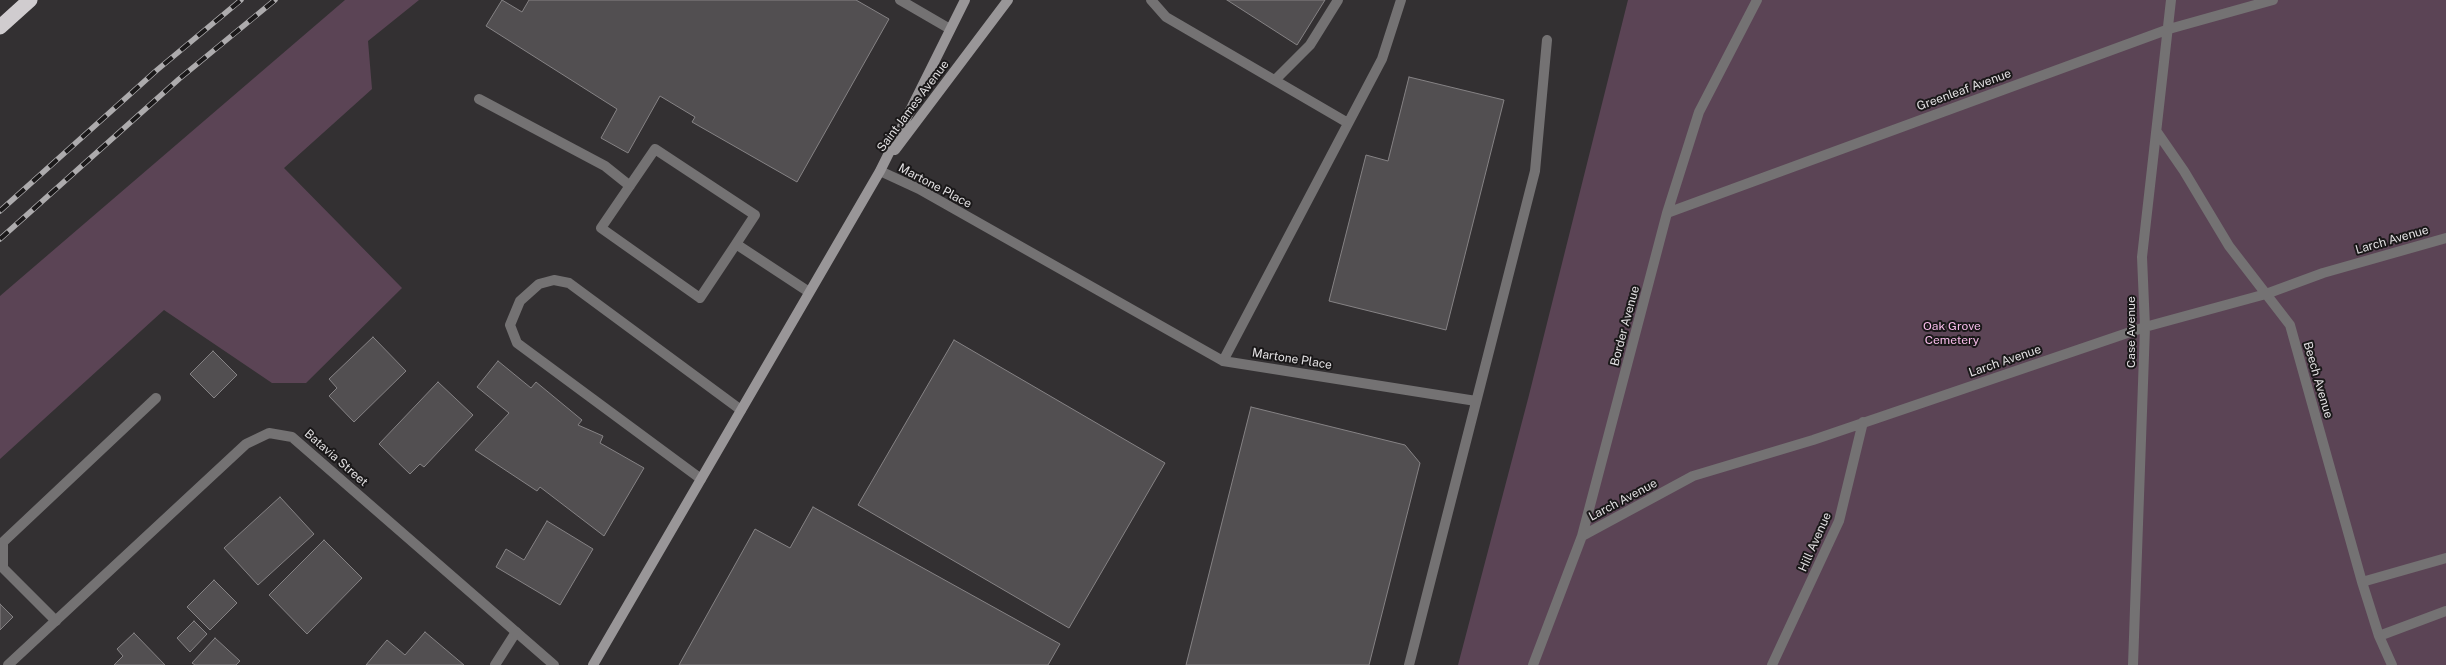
<!DOCTYPE html>
<html>
<head>
<meta charset="utf-8">
<style>
	body { margin:0 }
	canvas { display:block; background:#333032 }
</style>
</head>
<body>
<canvas width="2446" height="665"></canvas>
<script>
const c = document.querySelector('canvas').getContext('2d');
c.lineJoin = 'round';
function fillPath(path, color) {
  c.fillStyle = color;
  c.fill(path, 'evenodd');
}
function shape(rows) {
  const path = new Path2D();
  for (const r of rows) {
    path.moveTo(r[0], r[1]);
    for (let i = 2; i < r.length; i += 2) path.lineTo(r[i], r[i + 1]);
  }
  return path;
}
function stroke(path, color, width, dash) {
  c.strokeStyle = color;
  c.lineWidth = width;
  c.lineCap = dash ? 'butt' : 'round';
  c.setLineDash(dash || []);
  c.stroke(path);
}
function write(font, color, halo, rows, align = 'center') {
  c.font = font + ' "Public Sans",sans-serif';
  c.lineWidth = 4;
  c.setLineDash([]);
  c.textBaseline = 'middle';
  c.strokeStyle = halo;
  c.fillStyle = color;
  for (const [text, x, y, turn = 0] of rows) {
    c.save();
    c.translate(x, y);
    c.rotate((+turn || 0) * Math.PI / 180);
    c.textAlign = isNaN(turn) ? turn : align;
    if (halo) c.strokeText(text, 0, 0);
    c.fillText(text, 0, 0);
    c.restore();
  }
}
const green = shape([
	[345,0,419,0,368,41,372,89,284,168,402,288,306,383,272,383,164,310,0,459,0,296],
	[1628,0,2446,0,2446,665,1458,665,1528,399]
]);
const building = shape([
	[502,0,522,12,529,0,856,0,889,19,797,182,692,122,695,117,660,96,628,153,601,138,617,109,486,26,502,0],
	[1227,0,1325,0,1297,45,1227,0],
	[1409,77,1504,100,1446,330,1329,301,1366,155,1388,161,1409,77],
	[373,337,406,371,354,422,329,396,337,388,329,379,373,337],
	[954,340,1165,463,1069,628,858,505,954,340],
	[213,351,237,375,214,398,190,374,213,351],
	[498,361,531,388,536,382,582,420,578,425,603,436,600,443,644,468,604,536,540,487,537,491,475,450,509,413,477,387,498,361],
	[438,382,473,415,424,467,420,464,410,474,379,444,438,382],
	[1251,407,1405,445,1420,463,1369,665,1186,665,1251,407],
	[280,497,314,534,258,585,224,548,280,497],
	[813,507,1060,644,1048,665,679,665,755,529,790,548,813,507],
	[547,521,593,549,560,605,496,567,506,549,524,560,547,521],
	[324,540,362,578,307,634,269,595,324,540],
	[214,580,237,603,210,630,187,607,214,580],
	[0,604,13,617,0,630,0,604],
	[194,621,207,634,190,652,177,638,194,621],
	[425,632,464,665,366,665,387,640,405,655,425,632],
	[134,633,165,665,114,665,123,656,117,649,134,633],
	[215,638,240,661,236,665,195,665,192,663,215,638]
]);
const lane = shape([
	[900,0,950,29],
	[1151,0,1166,17,1348,123],
	[1275,80,1310,45,1338,0],
	[479,99,605,166,630,186],
	[2157,132,2184,171,2229,246,2290,325,2362,582,2379,636,2392,665],
	[880,171,919,189,1223,361,1476,401],
	[1667,213,2169,29,2273,0],
	[736,244,700,298,601,228,655,149,755,215,736,244,809,292],
	[1223,361,1382,59,1401,0],
	[701,479,517,343,510,325,520,301,539,284,554,280,569,283,741,410],
	[1582,536,1693,476,1813,440,2145,327,2266,294,2323,273,2446,238],
	[2362,582,2446,558],
	[56,621,3,568,3,542,156,398],
	[2379,636,2446,611],
	[495,665,516,632],
	[1409,665,1535,171,1547,40],
	[1533,665,1582,536,1667,213,1699,112,1757,0],
	[1772,665,1839,521,1863,422],
	[2133,665,2145,327,2142,257,2171,0]
]);
const street = shape([
	[8,665,246,444,269,433,292,437,554,665]
]);
const secondary = shape([
	[895,150,1008,0],
	[593,665,880,171,965,0]
]);
const highway = shape([
	[0,27,30,0]
]);
const rail = shape([
	[0,211,157,70,241,0],
	[0,239,179,79,275,0]
]);
const streetNames = [
	["Greenleaf Avenue",1964,90,-20],
	["Saint James Avenue",913,106,-53],
	["Martone Place",935,186,28],
	["Larch Avenue",2392,240,-16],
	["Border Avenue",1625,326,-75],
	["Case Avenue",2131,332,-90],
	["Martone Place",1292,359,9],
	["Larch Avenue",2005,361,-19],
	["Beech Avenue",2318,380,74],
	["Batavia Street",336,458,41],
	["Larch Avenue",1623,500,-28],
	["Hill Avenue",1815,542,-66]
];
const parkNames = [
	["Oak Grove",1952,326],
	["Cemetery",1952,340]
];
fillPath(green, '#5b4455');
fillPath(building, '#524f51');
stroke(building, '#858284', 1);
stroke(lane, '#747273', 10);
stroke(street, '#747273', 10);
stroke(secondary, '#999698', 10);
stroke(highway, '#d0cccf', 15);
stroke(rail, '#adabad', 5.5);
stroke(rail, '#1a1819', 4, [11]);
write('12px', '#e2e0e2', '#1a1819', streetNames);
write('12px', '#f8bcea', '#1a1819', parkNames);
</script>
</body>
</html>
